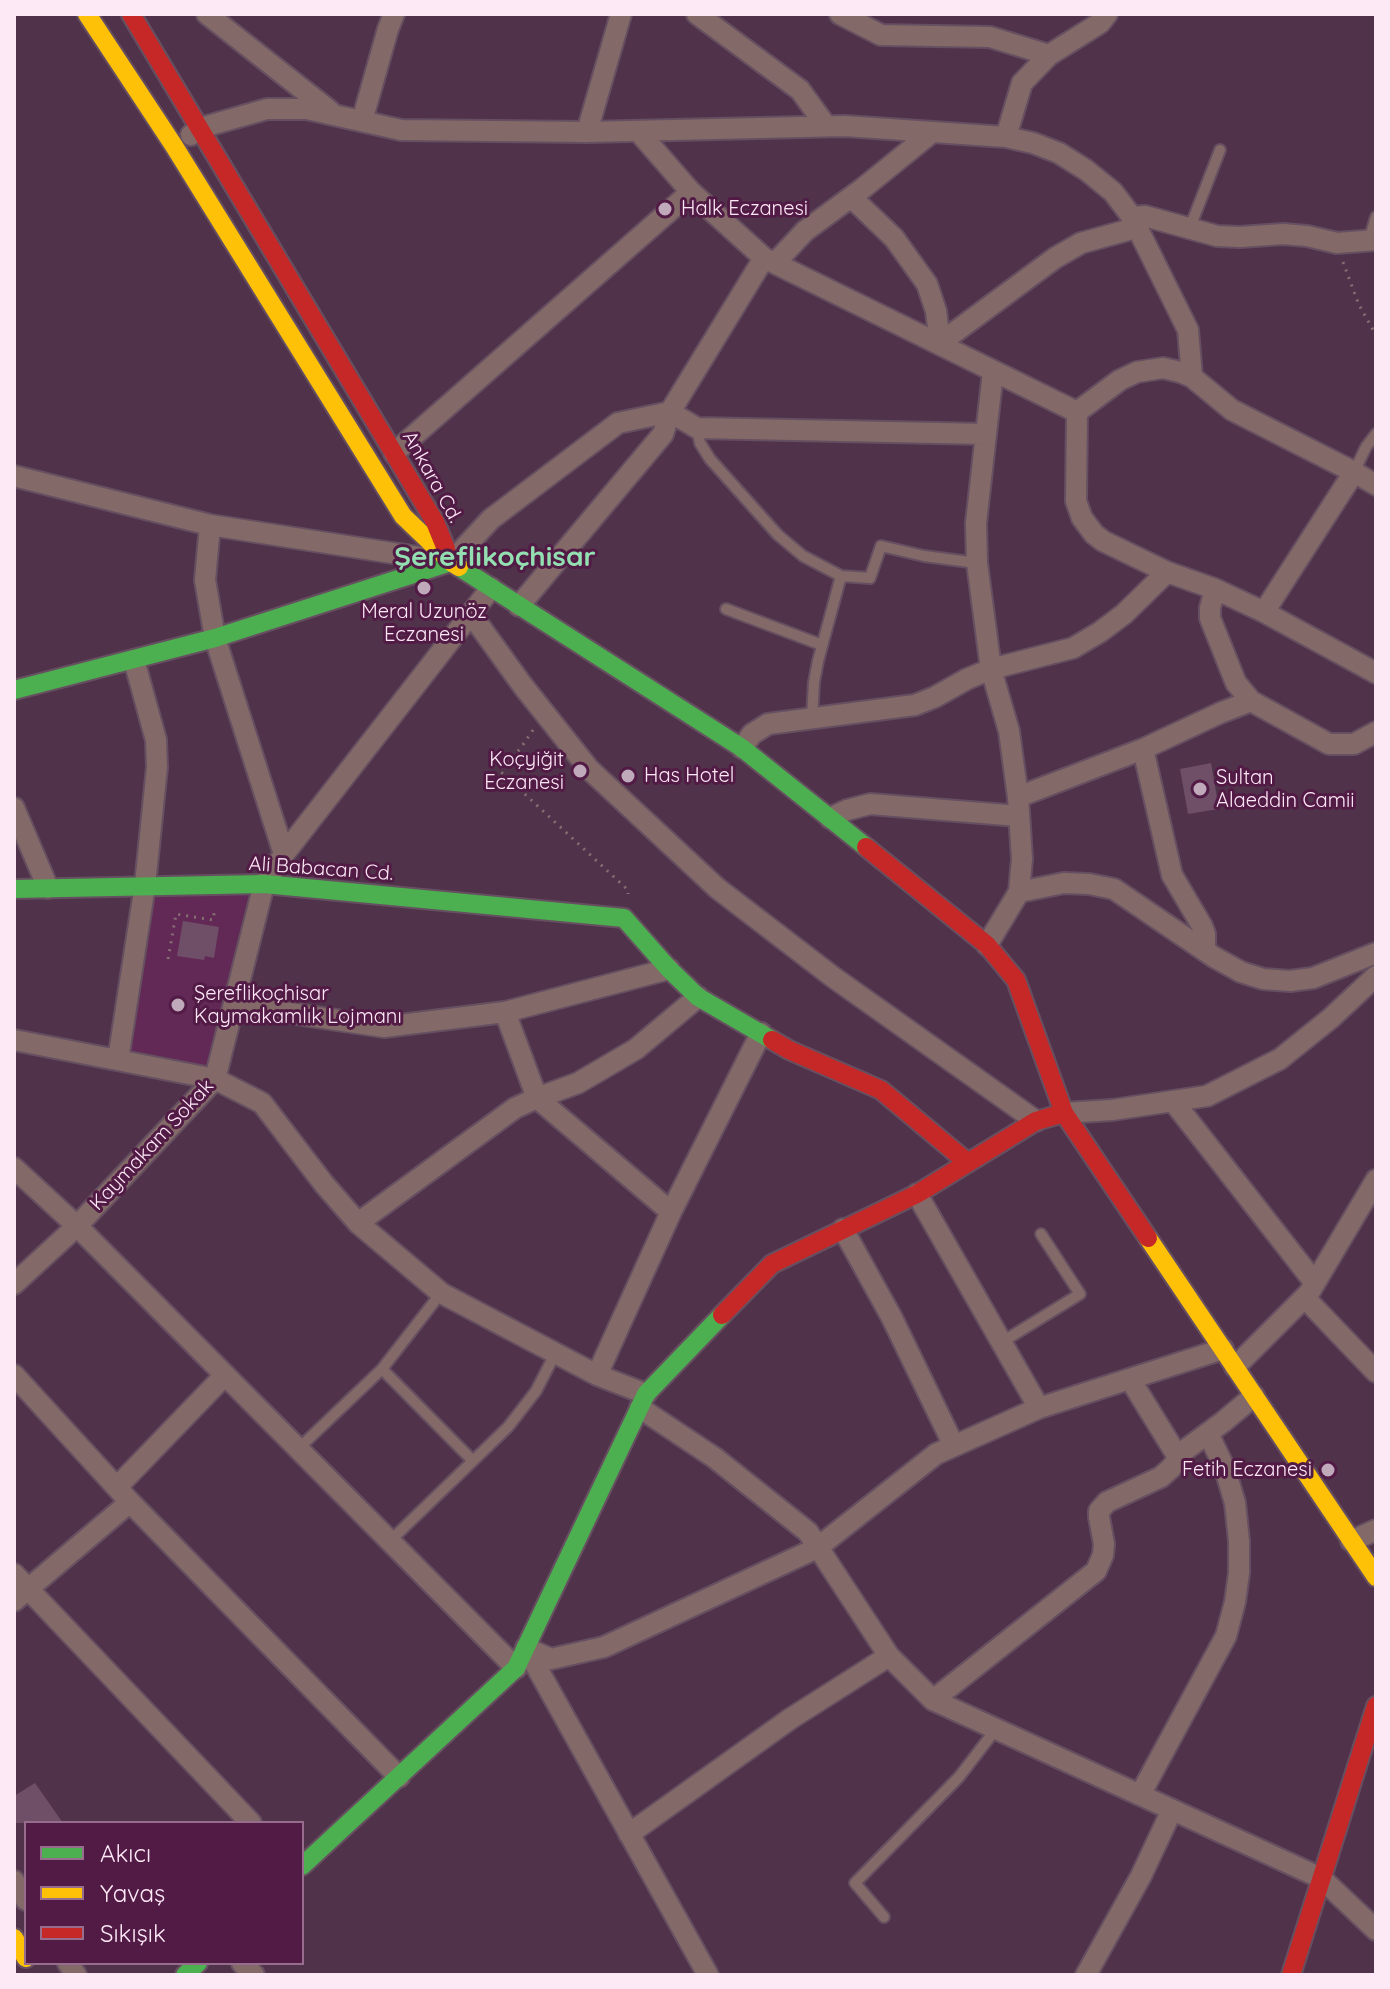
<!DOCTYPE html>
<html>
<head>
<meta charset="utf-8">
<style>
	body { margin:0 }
	#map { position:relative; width:1390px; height:1989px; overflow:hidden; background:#50334a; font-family:Quicksand,sans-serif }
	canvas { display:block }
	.frame { position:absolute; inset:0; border:16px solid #fde8f6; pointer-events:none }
	.legend { position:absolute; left:24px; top:1821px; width:280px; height:144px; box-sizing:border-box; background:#521b46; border:2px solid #966d8c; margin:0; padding:10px 14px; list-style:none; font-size:24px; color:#fde8f6 }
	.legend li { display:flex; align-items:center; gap:16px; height:40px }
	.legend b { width:40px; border:2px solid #966d8c }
</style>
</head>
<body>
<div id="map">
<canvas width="1390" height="1989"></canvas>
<div class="frame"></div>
<ul class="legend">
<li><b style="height:10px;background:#4caf50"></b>Akıcı</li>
<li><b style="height:10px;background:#ffc107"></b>Yavaş</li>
<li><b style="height:10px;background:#c62828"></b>Sıkışık</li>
</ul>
</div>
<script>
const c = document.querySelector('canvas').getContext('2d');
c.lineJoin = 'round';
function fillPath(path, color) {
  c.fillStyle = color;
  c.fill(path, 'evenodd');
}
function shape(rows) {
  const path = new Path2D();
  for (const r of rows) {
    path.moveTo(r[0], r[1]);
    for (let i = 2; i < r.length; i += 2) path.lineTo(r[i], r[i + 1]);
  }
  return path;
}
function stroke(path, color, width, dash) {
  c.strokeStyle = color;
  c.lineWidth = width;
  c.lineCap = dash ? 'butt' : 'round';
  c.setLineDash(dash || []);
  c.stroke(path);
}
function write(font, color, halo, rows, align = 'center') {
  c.font = font + ' Quicksand,sans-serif';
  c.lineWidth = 6;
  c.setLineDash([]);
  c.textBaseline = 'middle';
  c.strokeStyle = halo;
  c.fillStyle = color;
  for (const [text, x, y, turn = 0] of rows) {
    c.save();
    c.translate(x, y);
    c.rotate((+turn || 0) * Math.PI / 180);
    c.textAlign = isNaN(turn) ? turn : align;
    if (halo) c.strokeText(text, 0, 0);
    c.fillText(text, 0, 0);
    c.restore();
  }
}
const built = shape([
	[153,893,249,894,207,1070,126,1054]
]);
const building = shape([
	[1211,763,1219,809,1188,814,1180,769],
	[183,921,219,927,214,958,205,956,204,960,177,956],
	[35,1783,63,1823,14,1823,14,1796]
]);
const path = shape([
	[1343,262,1359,305,1376,335],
	[533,730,520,749,499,770,628,890,628,894],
	[168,959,176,914,213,920,215,908]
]);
const lane = shape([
	[1189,230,1220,150],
	[1369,240,1376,217],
	[697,428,700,443,710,459,778,535,803,556,841,576],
	[1354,472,1366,447,1376,434],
	[726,609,822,645],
	[812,718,814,682,818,661,841,576,870,578,881,546,924,556,977,563],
	[1002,1342,1080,1294,1041,1234],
	[382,1369,472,1460],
	[298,1449,382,1369,441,1293],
	[390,1541,508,1427,536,1391,555,1354],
	[884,1917,855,1883,959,1777,996,1729]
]);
const street = shape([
	[207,14,330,111],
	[697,14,800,90,826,126],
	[840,14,881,35,990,37,1049,55],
	[362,121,388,29,394,14],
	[638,131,691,192,764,258,1077,412],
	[587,132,621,14],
	[191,135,200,128,267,109,307,109,401,130,587,132,845,126,1006,137,1033,143,1059,153,1086,170,1113,192,1132,217,1188,330,1192,377],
	[1006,137,1022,83,1049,55,1100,23,1107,14],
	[851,197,894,238,927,284,936,311,940,343,1055,258,1081,243,1139,227],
	[1132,217,1145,216,1217,236,1240,237,1283,234,1307,236,1337,243,1376,240],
	[775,263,805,231,862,189,931,133],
	[1077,412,1076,501,1082,518,1094,534,1103,541,1167,572,1215,589,1264,612,1376,673],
	[1077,412,1120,380,1137,372,1163,368,1180,372,1192,377,1232,410,1354,472,1376,485],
	[394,453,691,192],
	[14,476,210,525,451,562,491,519,618,423,670,412,697,428,985,434],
	[1215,589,1210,608,1210,618,1236,683,1251,701,1329,744,1354,744,1376,732],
	[519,606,663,434,670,412,764,258],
	[1264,612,1354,472],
	[471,614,523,686,589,769,717,888,833,977,1036,1121],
	[742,748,752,734,768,724,915,705,935,697,967,679,991,669,1073,648,1100,632,1124,614,1167,572],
	[1143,749,1172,875,1202,926,1205,934,1205,951],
	[1018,797,1143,749,1220,713,1251,701],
	[14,808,48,888],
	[830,818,847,810,870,804,1019,816],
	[284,854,491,588],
	[1019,892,1064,883,1089,884,1114,889,1214,957,1241,972,1263,979,1290,981,1313,978,1376,953],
	[987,945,1019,892,1022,859,1018,797,1009,731,991,669,977,563,976,523,993,372],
	[235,1005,384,1027,505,1012,669,969],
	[505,1012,537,1098,671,1212],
	[14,1040,215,1079,262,1103,324,1184,358,1223,441,1293,597,1375,646,1394],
	[118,1060,145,885,157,767,156,740,134,660],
	[1173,1101,1315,1283],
	[1064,1113,1112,1110,1207,1096,1280,1059,1331,1018,1376,976],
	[14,1168,77,1226,516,1668],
	[917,1194,1039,1408],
	[358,1223,515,1108,537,1098,578,1083,636,1049,698,997],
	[843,1229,892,1318,954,1446],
	[14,1284,77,1226,215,1079,264,884,284,854,215,638,205,580,210,525],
	[1305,1298,1376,1372],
	[1235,1367,1309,1293,1376,1180],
	[14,1375,130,1502,399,1777],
	[597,1375,671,1212,761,1033],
	[1130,1379,1178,1457],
	[640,1408,715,1458,808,1532,889,1656,933,1700,1321,1878,1376,1930],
	[117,1487,225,1375],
	[1351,1541,1376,1530],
	[14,1574,251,1823],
	[14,1601,130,1502],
	[526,1648,551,1659,604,1647,817,1548,936,1454,1039,1408,1223,1349],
	[526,1648,708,1975],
	[933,1700,1096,1571,1103,1555,1104,1544,1099,1517,1099,1511,1107,1502,1161,1477,1171,1468,1185,1450,1223,1422,1254,1396],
	[1140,1795,1226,1636,1235,1602,1239,1573,1239,1541,1235,1503,1225,1469,1208,1433],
	[629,1834,790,1719,889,1656],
	[14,1881,26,1900],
	[68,1963,76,1975],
	[242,1963,254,1975],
	[1086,1975,1141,1876,1172,1810]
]);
const fast = shape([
	[459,567,742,748,866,847],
	[14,690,215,638,451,562],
	[14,889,264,884,624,918,669,969,698,997,772,1040],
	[302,1866,516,1668,646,1394,722,1315],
	[185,1975,198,1963]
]);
const slow = shape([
	[87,14,174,146,403,516,451,562,459,567],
	[1148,1238,1376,1577],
	[14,1938,26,1958]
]);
const jam = shape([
	[131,14,435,522,446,549],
	[866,847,987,945,1016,980,1064,1113,1148,1238],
	[772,1040,789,1050,881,1090,967,1162],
	[722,1315,772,1264,917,1194,1036,1121,1064,1113],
	[1291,1975,1376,1706]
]);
const markers = [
	[665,209,8,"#c0a9ba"],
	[424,588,8,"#c0a9ba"],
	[580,771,8,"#c0a9ba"],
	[628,776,8,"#c0a9ba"],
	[1200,789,8,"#c0a9ba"],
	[178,1005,8,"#c0a9ba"],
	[1328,1470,8,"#c0a9ba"]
];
const poiNames = [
	["Halk Eczanesi",681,209],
	["Meral Uzunöz",424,612,"center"],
	["Eczanesi",424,635,"center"],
	["Koçyiğit",564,760,"right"],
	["Eczanesi",564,783,"right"],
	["Has Hotel",644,776],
	["Sultan",1216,778],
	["Alaeddin Camii",1216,801],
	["Şereflikoçhisar",194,994],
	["Kaymakamlık Lojmanı",194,1017],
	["Fetih Eczanesi",1312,1470,"right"]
];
const streetNames = [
	["Ankara Cd.",432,477,61],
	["Ali Babacan Cd.",321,869,4],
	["Kaymakam Sokak",152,1145,-47]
];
const districtNames = [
	["Şereflikoçhisar",495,558]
];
fillPath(built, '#632956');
fillPath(building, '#6f4e68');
stroke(lane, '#664f60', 14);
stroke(street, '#664f60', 24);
stroke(fast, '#664f60', 22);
stroke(slow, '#664f60', 22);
stroke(jam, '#664f60', 22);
stroke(path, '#866f73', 3, [2, 6]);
stroke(lane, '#836a68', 10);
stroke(street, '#836a68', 20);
stroke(fast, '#4caf50', 18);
stroke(slow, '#ffc107', 18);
stroke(jam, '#c62828', 18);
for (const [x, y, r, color] of markers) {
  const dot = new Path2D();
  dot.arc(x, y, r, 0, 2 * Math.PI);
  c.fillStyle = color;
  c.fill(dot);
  stroke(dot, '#521b46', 3);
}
write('20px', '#fde8f6', '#521b46', poiNames, 'left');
write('20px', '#fde8f6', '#521b46', streetNames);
write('bold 28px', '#93dfb1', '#521b46', districtNames);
</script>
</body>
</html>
